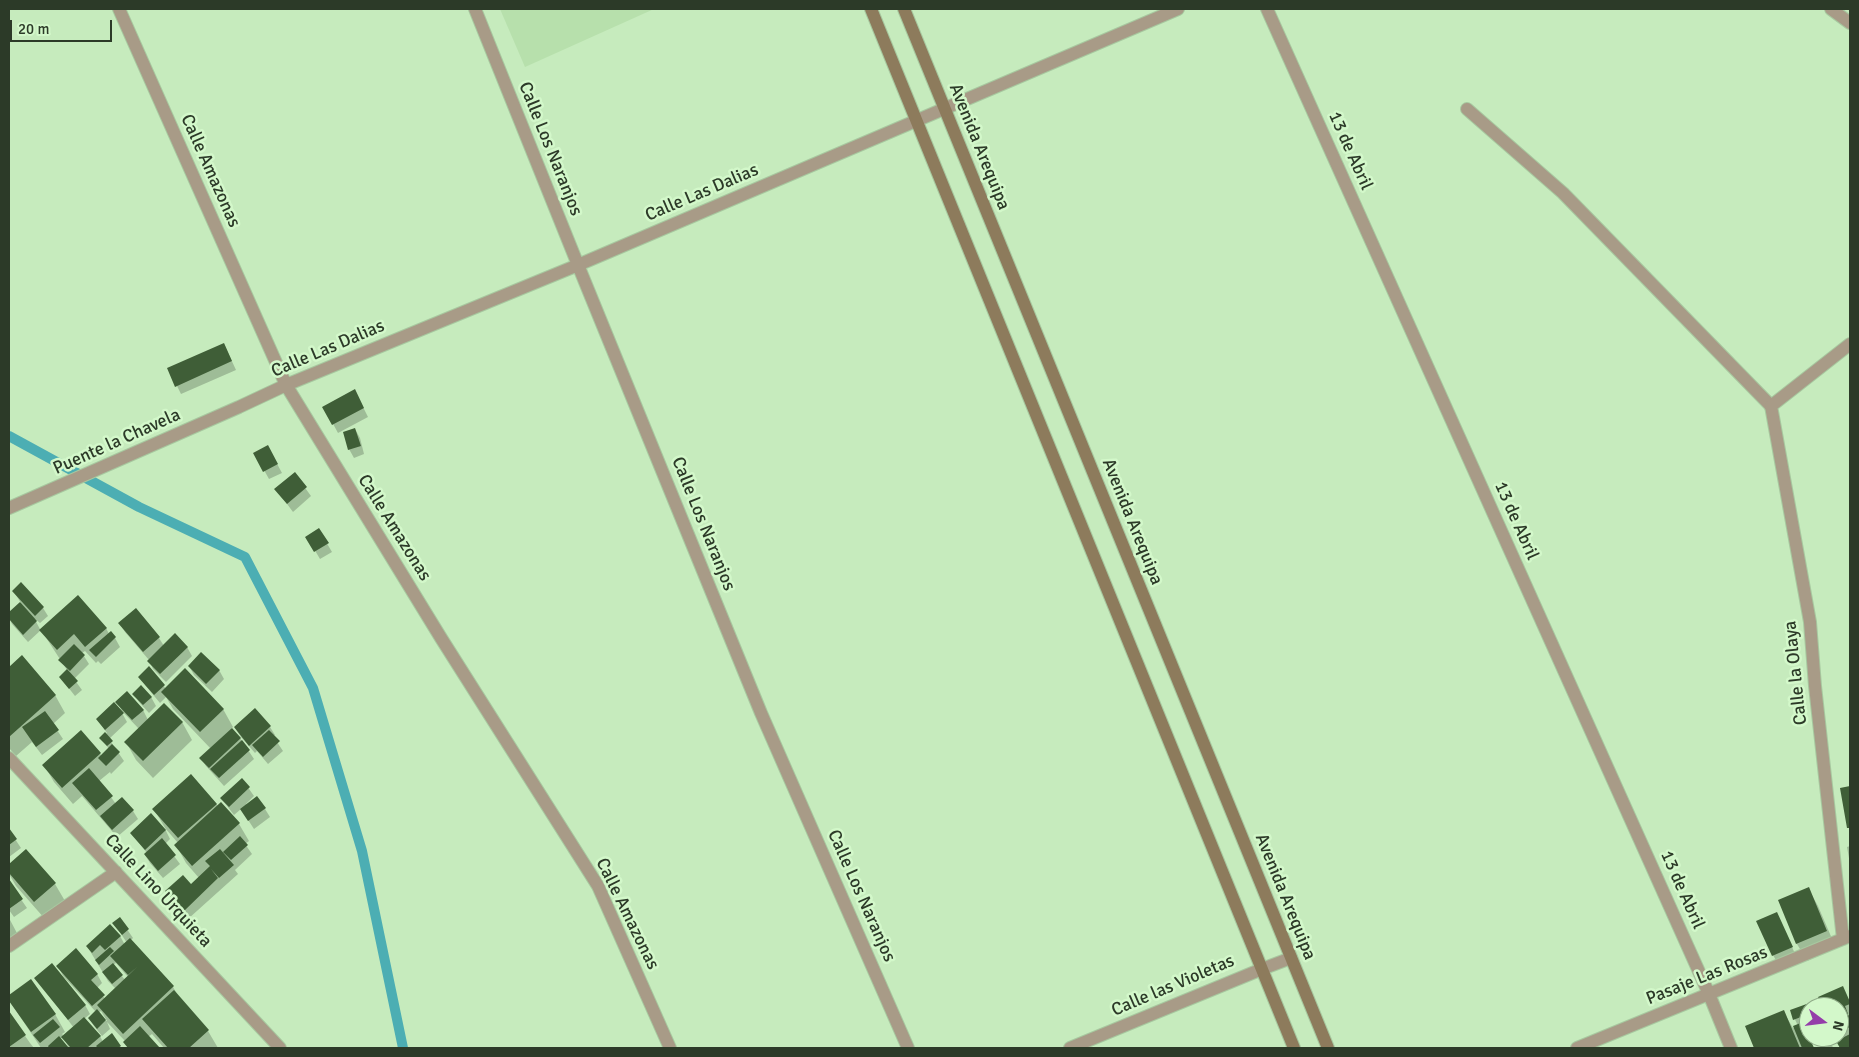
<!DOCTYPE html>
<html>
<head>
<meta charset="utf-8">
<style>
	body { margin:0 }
	#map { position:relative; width:1859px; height:1057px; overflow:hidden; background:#c6ebbd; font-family:Signika,sans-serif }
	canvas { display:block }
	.frame { position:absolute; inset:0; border:10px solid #2c3a28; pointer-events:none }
	.north { position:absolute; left:1799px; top:997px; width:50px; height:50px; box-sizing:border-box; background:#d3f8ca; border:1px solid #90ac89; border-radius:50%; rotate:105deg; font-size:14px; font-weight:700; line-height:20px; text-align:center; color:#2c3a28 }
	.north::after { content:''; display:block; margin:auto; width:18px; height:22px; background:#943da9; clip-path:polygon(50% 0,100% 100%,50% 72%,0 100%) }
	.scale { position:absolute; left:10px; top:20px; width:102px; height:22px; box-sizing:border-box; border:2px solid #2c3a28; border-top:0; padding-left:6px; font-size:15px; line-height:18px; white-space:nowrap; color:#2c3a28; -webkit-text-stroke:4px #d3f8ca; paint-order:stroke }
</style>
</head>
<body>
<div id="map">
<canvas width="1859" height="1057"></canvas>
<div class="frame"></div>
<div class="north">N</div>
<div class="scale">20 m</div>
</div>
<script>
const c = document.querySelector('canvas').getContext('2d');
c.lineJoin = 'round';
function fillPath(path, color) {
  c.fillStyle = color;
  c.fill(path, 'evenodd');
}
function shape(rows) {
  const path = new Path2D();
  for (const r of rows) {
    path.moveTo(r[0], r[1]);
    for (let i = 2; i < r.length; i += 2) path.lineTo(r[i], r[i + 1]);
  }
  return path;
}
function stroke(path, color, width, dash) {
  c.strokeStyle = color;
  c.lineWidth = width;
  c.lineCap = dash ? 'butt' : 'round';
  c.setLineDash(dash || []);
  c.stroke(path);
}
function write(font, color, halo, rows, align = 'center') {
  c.font = font + ' Signika,sans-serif';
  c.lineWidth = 5;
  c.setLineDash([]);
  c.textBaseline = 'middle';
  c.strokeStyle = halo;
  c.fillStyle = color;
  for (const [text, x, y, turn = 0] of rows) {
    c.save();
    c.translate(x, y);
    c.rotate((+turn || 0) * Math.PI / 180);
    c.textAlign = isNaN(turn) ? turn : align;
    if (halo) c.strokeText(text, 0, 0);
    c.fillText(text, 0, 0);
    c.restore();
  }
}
const built = shape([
	[500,9,654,9,525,67]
]);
const shadow = shape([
	[224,344,236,370,181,394,177,386],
	[359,399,368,417,338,433,324,407],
	[355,429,360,438,364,454,354,458,349,449],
	[268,447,282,473,269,479,255,454],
	[295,474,311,496,293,512,276,489],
	[319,530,332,552,320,559,307,537],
	[14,592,43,608,48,616,40,623,34,618,41,631,106,628,109,634,111,633,115,638,120,647,101,664,98,661,96,663,85,651,82,653,89,664,74,679,82,690,75,696,60,677,67,670,41,630,28,642,12,624,9,618,9,614,21,603],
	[120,624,159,638,164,646,187,647,192,656,166,682,153,669,149,660,125,632],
	[22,657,55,695,65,713,53,724,63,739,42,755,32,742,16,756,9,748,9,669],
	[189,666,219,670,224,679,212,692,194,675],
	[149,668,166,689,223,709,233,727,231,729,240,738,254,759,224,786,206,766,201,758,211,749,173,709,166,697,160,703,145,685,140,677],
	[134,694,151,697,156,706,149,713,139,702],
	[117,702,143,710,148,720,182,722,192,740,153,778,136,760,126,742,139,729,122,711],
	[122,713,127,722,109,739,124,761,111,774,110,772,99,781,116,804,133,811,138,819,117,837,82,796,73,804,54,782,44,765,100,754,102,756,109,749,101,738,107,733,97,719],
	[270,727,275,735,273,736,283,751,268,764,257,751,255,753,241,737,235,728],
	[242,779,254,796,246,804,265,809,270,817,254,829,241,809,234,815,221,798],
	[1850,787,1850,831,1842,789],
	[216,804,239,824,249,841,245,844,252,854,235,870,238,874,188,919,171,900,166,891,191,885,199,878,186,863,176,845,178,843,165,828,154,809],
	[165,829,170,839,165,844,180,864,163,878,150,863,145,855,147,853,131,833],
	[9,830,21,848,9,857],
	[1850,846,1850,864,1847,847],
	[26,851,55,884,65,901,45,919,16,886,9,874,9,866],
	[9,882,27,908,14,917,9,910],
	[1808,888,1818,906,1836,948,1807,961,1797,944,1779,901],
	[9,918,18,935,9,943],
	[120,919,133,938,130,941,173,987,180,999,208,1031,218,1048,164,1048,152,1034,148,1037,158,1048,128,1048,125,1041,107,1022,110,1029,102,1036,94,1026,89,1018,96,1012,63,976,58,966,97,974,102,983,97,988,105,999,116,989,108,981,87,946,120,936,125,945,127,943,114,923],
	[116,963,128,977,125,980,113,965],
	[101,1011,107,1021,106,1021,98,1013],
	[1781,922,1796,956,1778,964,1773,955],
	[36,978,85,1005,90,1014,84,1019,99,1034,103,1042,112,1035,121,1048,69,1048,63,1037,60,1039,68,1048,41,1048,9,1000,9,997,31,981,55,1014,65,1032,62,1034,64,1036,74,1028],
	[1843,988,1850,1002,1850,1014,1848,1014,1850,1019,1850,1048,1841,1048,1838,1041,1839,1041,1837,1037,1839,1037,1839,1007,1823,1007],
	[1815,1003,1817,1007,1809,1007,1809,1025,1804,1026,1814,1048,1756,1048,1747,1027,1783,1011,1793,1028,1798,1026,1791,1011],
	[9,1013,30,1043,34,1048,9,1048],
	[1818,1037,1829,1037,1833,1048,1823,1048]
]);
const stream = shape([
	[9,436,139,507,245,557,313,688,362,851,403,1048]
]);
const building = shape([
	[224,343,232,361,175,387,167,368],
	[355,389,364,408,332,425,322,407],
	[355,428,361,446,348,450,343,432],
	[268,445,278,464,263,472,253,453],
	[295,472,307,487,287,504,274,489],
	[319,528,329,543,314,552,305,537],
	[21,582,44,607,35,616,12,591],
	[78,595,107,628,85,647,74,634,57,650,39,630],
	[20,602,37,621,23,635,9,619,9,612],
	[136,608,160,637,143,652,118,623],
	[111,631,116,637,96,657,89,650],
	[175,633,188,647,160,674,147,661],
	[74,644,85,655,70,671,58,660],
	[201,652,220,670,206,684,188,666],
	[22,655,56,695,9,737,9,667],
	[149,666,165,685,154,695,138,677],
	[185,668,224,709,200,732,161,692],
	[67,669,78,681,69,689,59,677],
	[141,685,152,697,143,705,132,694],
	[127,691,144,710,132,720,115,702],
	[114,702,124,713,105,730,96,719],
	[164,703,183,722,143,761,124,742],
	[255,708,271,726,249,746,234,727],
	[45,711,59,730,36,747,22,727],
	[232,728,241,738,209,768,199,758],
	[81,730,101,753,62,788,42,765],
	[269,730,280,741,263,757,252,745],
	[105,732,113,741,107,746,99,738],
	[242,740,250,750,219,778,210,769],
	[112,744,120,752,106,766,98,758],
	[89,768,113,796,96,810,72,783],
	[191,774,217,804,178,838,152,809],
	[242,778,250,787,229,807,220,798],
	[1850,786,1850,828,1847,828,1840,788],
	[257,796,266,808,248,821,240,809],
	[122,797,134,810,112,830,100,816],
	[221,802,240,823,192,866,174,845],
	[151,813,166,830,145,850,130,833],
	[9,828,17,839,9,845],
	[240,836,248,845,231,860,223,852],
	[162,838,176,855,158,871,144,854],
	[26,849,56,883,34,902,9,873,9,864],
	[220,849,234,865,219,878,211,869,218,878,183,912,165,891,183,875,191,884,210,866,205,861],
	[9,879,23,899,9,909],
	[1809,887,1827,931,1796,944,1778,900],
	[1777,912,1793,947,1772,956,1756,921],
	[120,917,129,929,122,935,112,923],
	[110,924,121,936,105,950,100,945,92,953,86,946],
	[130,938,174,986,123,1034,97,1005,137,967,128,975,110,956],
	[110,947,114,951,99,965,95,960],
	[76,948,98,974,91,980,105,995,92,1006,56,966],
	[52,963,86,1005,68,1020,34,978],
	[113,963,123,975,112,984,102,972],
	[31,979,56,1014,31,1032,9,1001,9,995],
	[1843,986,1850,1002,1850,1004,1845,1006,1850,1019,1850,1027,1839,1032,1839,1007,1822,1007,1818,997],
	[174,990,209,1030,189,1048,168,1048,142,1019],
	[1815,1001,1817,1007,1809,1007,1809,1014,1793,1020,1790,1010],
	[97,1009,106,1020,97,1029,88,1018],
	[1784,1010,1800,1048,1754,1048,1745,1026],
	[9,1011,26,1035,9,1047],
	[84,1017,101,1036,87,1048,71,1048,61,1037],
	[53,1019,60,1027,40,1043,33,1035],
	[1803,1022,1809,1037,1814,1048,1802,1048,1793,1026],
	[140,1026,160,1048,128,1048,123,1042],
	[112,1033,121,1046,118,1048,98,1048,96,1046],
	[1850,1034,1850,1048,1840,1048,1836,1041],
	[59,1036,69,1048,49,1048,48,1046]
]);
const lane = shape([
	[1467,109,1563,193,1771,406]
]);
const street = shape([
	[119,9,286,385,441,638,598,886,670,1048],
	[475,9,578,265,761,713,908,1048],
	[1267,9,1709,994,1731,1048],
	[1831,9,1850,23],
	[9,508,239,407,286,385,578,265,1178,9],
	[9,758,280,1048],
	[1843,939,1815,686,1810,622,1771,406,1850,344],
	[9,946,116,872],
	[1070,1048,1262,969,1291,958],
	[1577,1048,1850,936]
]);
const secondary = shape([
	[871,9,1294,1048],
	[904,9,1328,1048]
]);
const streetNames = [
	["Avenida Arequipa",979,147,68],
	["Calle Los Naranjos",550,149,68],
	["13 de Abril",1350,151,66],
	["Calle Amazonas",210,171,66],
	["Calle Las Dalias",702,193,-23],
	["Calle Las Dalias",328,349,-23],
	["Puente la Chavela",117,442,-24],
	["13 de Abril",1516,521,66],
	["Avenida Arequipa",1132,522,68],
	["Calle Los Naranjos",703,524,68],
	["Calle Amazonas",394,528,58],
	["Calle la Olaya",1796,673,-96],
	["13 de Abril",1682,890,66],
	["Calle Lino Urquieta",158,891,47],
	["Calle Los Naranjos",861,896,66],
	["Avenida Arequipa",1285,897,68],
	["Calle Amazonas",627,914,64],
	["Pasaje Las Rosas",1707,976,-22],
	["Calle las Violetas",1173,986,-23]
];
fillPath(built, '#b7e0ac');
fillPath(shadow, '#0003');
stroke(stream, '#4caeb3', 10);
fillPath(building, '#3f5e37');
stroke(lane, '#a7c89f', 14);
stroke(street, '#a7c89f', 14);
stroke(secondary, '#a7c89f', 14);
stroke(lane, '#a89b87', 12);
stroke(street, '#a89b87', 12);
stroke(secondary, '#8d7b5c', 12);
write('18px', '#2c3a28', '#d3f8ca', streetNames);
</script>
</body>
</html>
